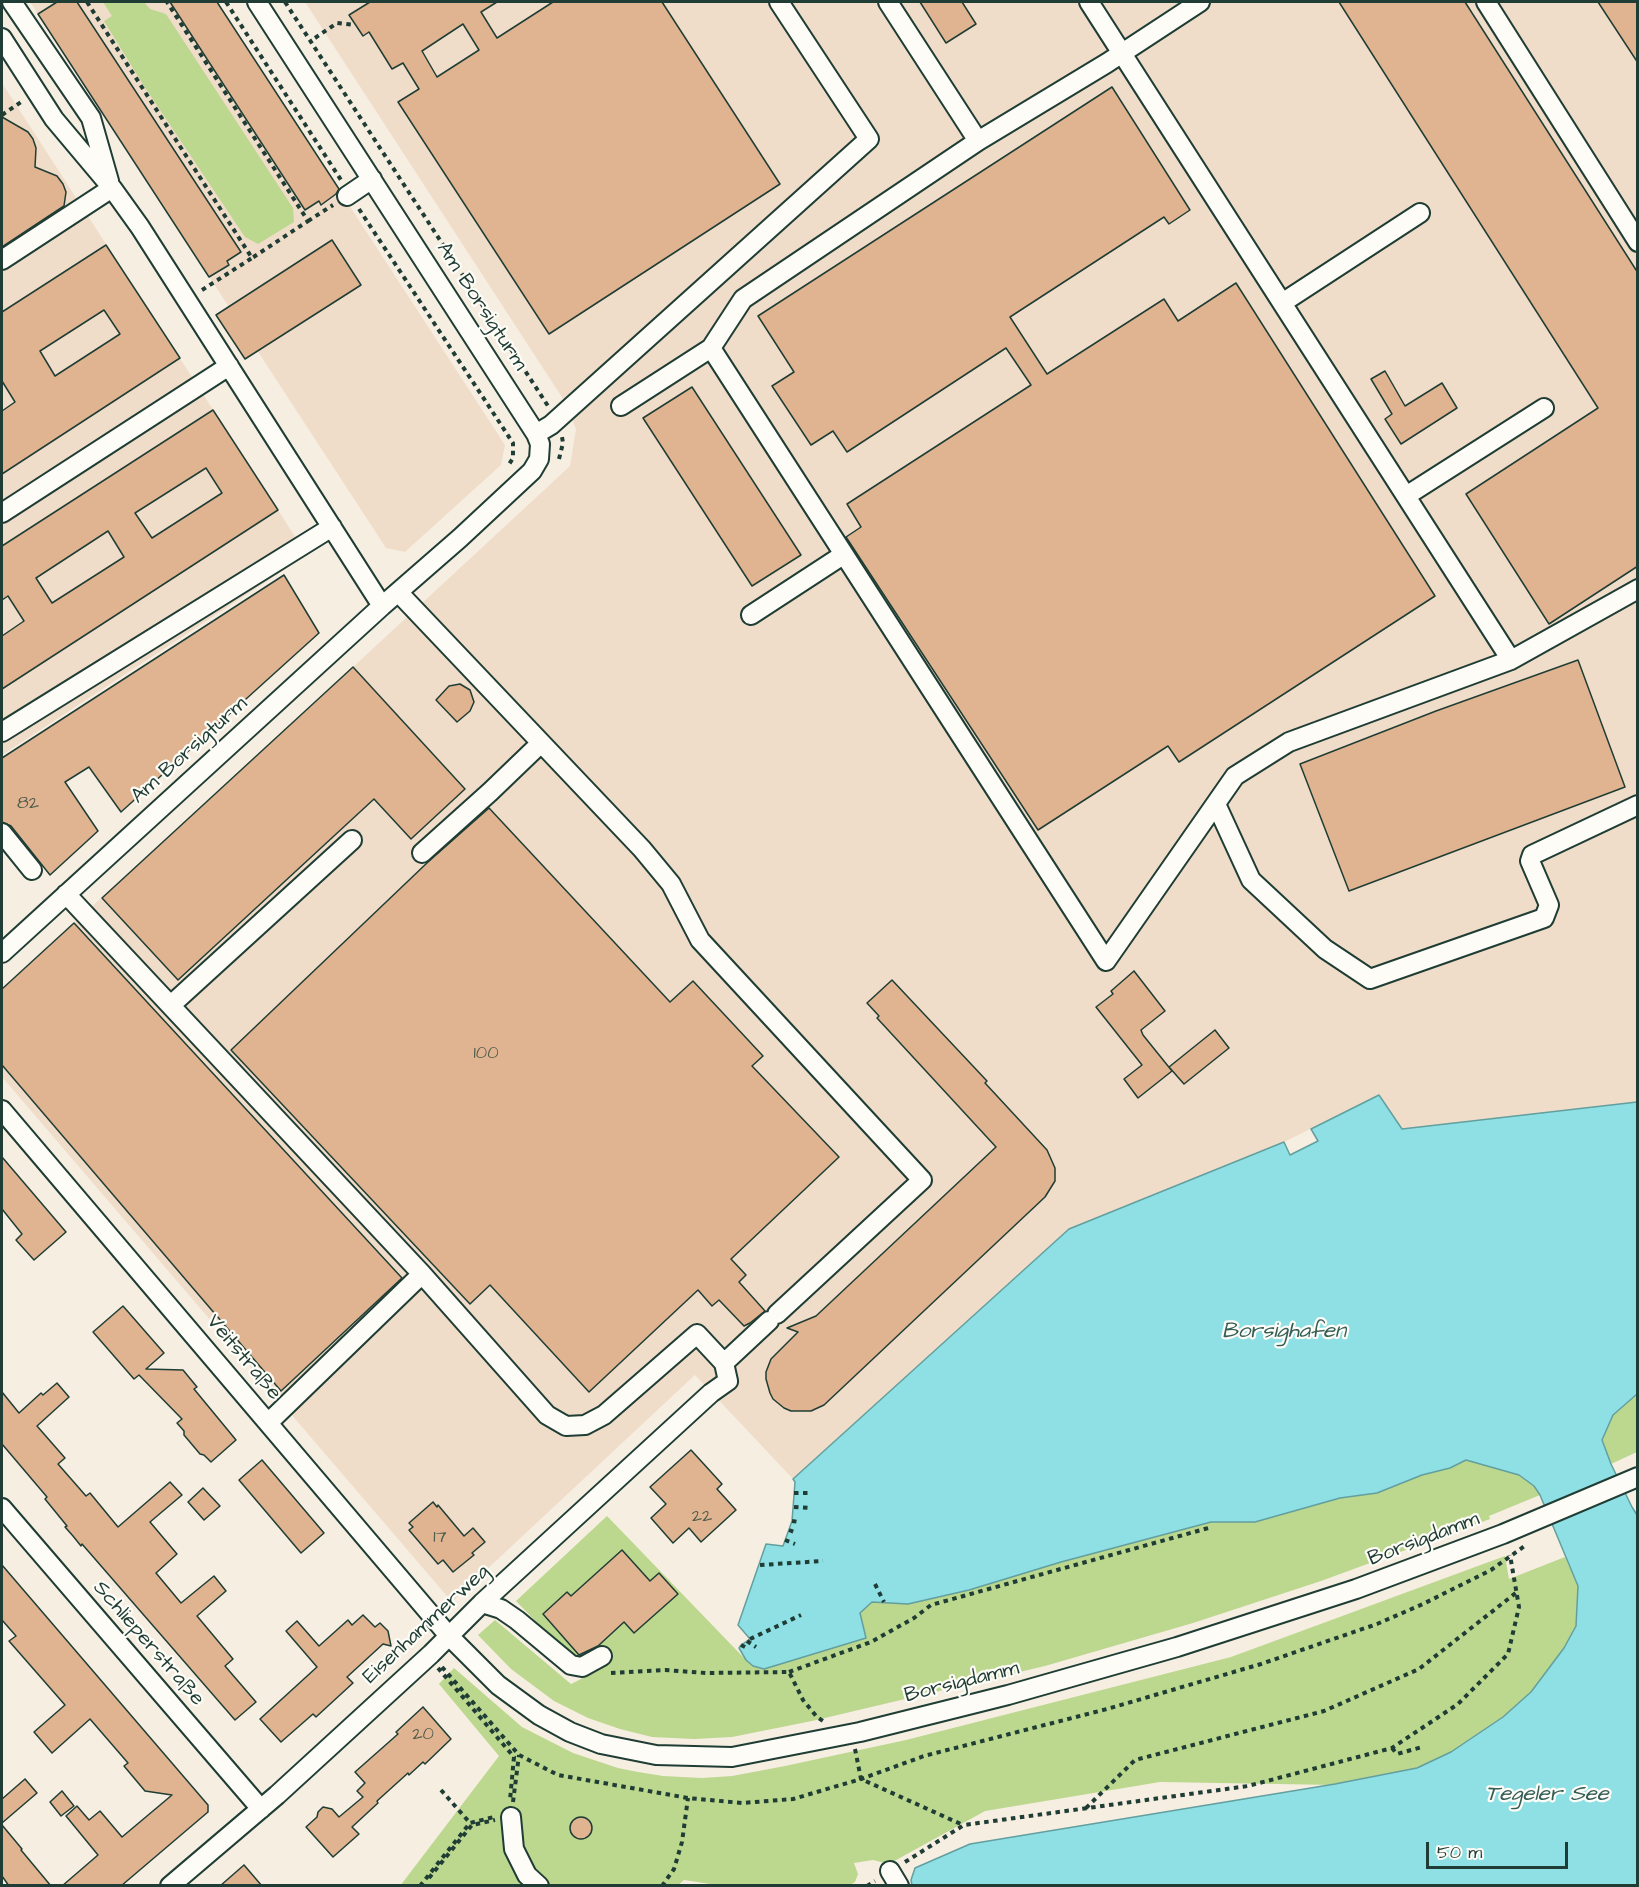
<!DOCTYPE html>
<html>
<head>
<meta charset="utf-8">
<style>
	body { margin:0 }
	#map { position:relative; width:1639px; height:1887px; overflow:hidden; background:#f7eee2; font-family:"Architects Daughter",sans-serif }
	canvas { display:block }
	.frame { position:absolute; inset:0; border:3px solid #1f3d34; pointer-events:none }
	.scale { position:absolute; left:1426px; top:1842px; width:142px; height:27px; box-sizing:border-box; border:3px solid #1f3d34; border-top:0; padding-left:8px; font-size:18px; line-height:21px; white-space:nowrap; color:#1f3d34; -webkit-text-stroke:4px #fdfcf7; paint-order:stroke }
</style>
</head>
<body>
<div id="map">
<canvas width="1639" height="1887"></canvas>
<div class="frame"></div>
<div class="scale">50 m</div>
</div>
<script>
const c = document.querySelector('canvas').getContext('2d');
c.lineJoin = 'round';
function fillPath(path, color) {
  c.fillStyle = color;
  c.fill(path, 'evenodd');
}
function shape(rows) {
  const path = new Path2D();
  for (const r of rows) {
    if (r.length === 3) {
      path.moveTo(r[0] + r[2], r[1]);
      path.arc(r[0], r[1], r[2], 0, 2 * Math.PI);
      continue;
    }
    path.moveTo(r[0], r[1]);
    for (let i = 2; i < r.length; i += 2) path.lineTo(r[i], r[i + 1]);
  }
  return path;
}
function stroke(path, color, width, dash) {
  c.strokeStyle = color;
  c.lineWidth = width;
  c.lineCap = dash ? 'butt' : 'round';
  c.setLineDash(dash || []);
  c.stroke(path);
}
function write(font, color, halo, rows, align = 'center') {
  c.font = font + ' "Architects Daughter",sans-serif';
  c.lineWidth = 4.5;
  c.setLineDash([]);
  c.textBaseline = 'middle';
  c.strokeStyle = halo;
  c.fillStyle = color;
  for (const [text, x, y, turn = 0] of rows) {
    c.save();
    c.translate(x, y);
    c.rotate((+turn || 0) * Math.PI / 180);
    c.textAlign = isNaN(turn) ? turn : align;
    if (halo) c.strokeText(text, 0, 0);
    c.fillText(text, 0, 0);
    c.restore();
  }
}
const built = shape([
	[30,2,217,2,505,445,501,465,405,552,386,548],
	[305,2,1637,2,1637,1102,1402,1129,1379,1095,1284,1142,1069,1229,793,1479,695,1375,452,1602,2,1077,2,989,353,667,570,466,576,429,565,402],
	[2,83,307,555,2,755]
]);
const green = shape([
	[103,2,144,2,150,9,166,14,293,208,294,222,258,244,245,237,144,86,104,21,112,16],
	[1637,1394,1637,1452,1611,1464,1602,1440,1613,1415],
	[1466,1460,1519,1475,1534,1486,1540,1495,1489,1516,1490,1519,1321,1581,1193,1623,1045,1666,812,1721,732,1737,694,1739,652,1737,620,1729,588,1718,554,1701,511,1669,478,1635,495,1620,571,1684,601,1669,576,1663,516,1601,607,1516,746,1660,753,1666,764,1669,866,1638,860,1613,872,1602,908,1604,969,1590,1061,1562,1211,1522,1255,1522,1340,1498,1377,1493,1422,1475,1450,1468],
	[1505,1556,1509,1579,1565,1557,1578,1586,1576,1626,1564,1648,1531,1692,1503,1717,1451,1753,1417,1768,1335,1785,1160,1782,985,1811,889,1864,873,1860,854,1863,858,1874,855,1882,850,1885,723,1886,684,1880,677,1886,400,1886,499,1756,439,1684,454,1668,522,1727,573,1753,618,1768,638,1772,663,1776,702,1778,732,1776,785,1766,906,1740,1231,1657]
]);
const water = shape([
	[1379,1095,1402,1129,1637,1102,1637,1394,1613,1415,1602,1440,1611,1464,1632,1507,1637,1515,1637,1885,912,1885,911,1880,915,1868,970,1844,1335,1784,1417,1768,1451,1752,1503,1717,1531,1692,1564,1648,1576,1626,1578,1586,1540,1495,1534,1486,1519,1475,1466,1460,1450,1468,1422,1475,1377,1493,1340,1498,1255,1522,1211,1522,1061,1562,969,1590,908,1604,872,1602,860,1613,866,1638,764,1669,753,1666,746,1660,739,1648,741,1645,750,1639,738,1625,766,1544,783,1546,792,1521,795,1482,793,1479,1069,1229,1284,1142,1290,1155,1318,1141,1311,1129,1379,1095]
]);
const building = shape([
	[57,2,77,2,241,252,227,261,229,265,209,277,38,14,57,2],
	[170,2,217,2,339,189,336,194,321,205,319,201,305,210,170,2],
	[370,2,497,2,481,12,497,38,553,2,662,2,780,184,549,334,398,102,419,89,403,63,392,69,369,32,363,36,349,15,370,2],
	[463,24,479,50,437,77,422,51,463,24],
	[920,2,962,2,976,24,946,43,920,2],
	[1339,2,1465,2,1638,273,1638,566,1549,624,1466,494,1598,408,1339,2],
	[1598,2,1638,2,1638,63,1598,2],
	[1112,87,1190,210,1169,224,1164,217,1010,317,1047,374,1164,299,1178,321,1236,283,1435,596,1179,762,1168,746,1038,830,846,537,861,527,847,504,1031,385,1006,348,847,452,833,431,811,445,772,386,794,372,758,316,1112,87],
	[2,117,28,132,33,139,36,148,35,167,57,176,63,184,66,192,64,206,2,247,2,117],
	[332,240,361,285,245,359,216,315,332,240],
	[106,245,180,358,2,474,2,411,15,402,2,381,2,312,106,245],
	[104,310,120,334,55,376,40,351,104,310],
	[1385,371,1405,406,1442,383,1457,408,1401,444,1385,419,1392,414,1371,379,1385,371],
	[692,387,801,555,752,586,643,418,692,387],
	[213,410,278,510,2,689,2,636,24,621,8,596,2,600,2,546,213,410],
	[206,468,222,493,152,538,135,513,206,468],
	[108,531,124,557,52,603,36,578,108,531],
	[284,575,319,633,121,812,89,767,65,782,98,831,50,875,11,826,2,822,2,758,284,575],
	[1578,660,1625,787,1349,891,1300,764,1436,711,1578,660],
	[353,667,465,789,411,839,374,799,178,980,102,898,353,667],
	[460,684,470,690,474,702,470,711,457,722,436,700,449,686,460,684],
	[489,808,670,1002,693,981,763,1056,752,1066,839,1157,731,1259,746,1275,739,1282,765,1311,750,1323,744,1326,719,1300,712,1306,698,1290,589,1392,490,1285,470,1304,231,1050,428,862,489,808],
	[74,923,402,1278,281,1391,2,1065,2,989,74,923],
	[1134,971,1165,1011,1141,1030,1143,1035,1172,1071,1138,1098,1124,1079,1142,1065,1096,1007,1113,994,1111,991,1134,971],
	[892,980,987,1081,985,1083,1047,1150,1055,1168,1055,1181,1045,1197,824,1405,811,1411,791,1411,784,1408,773,1399,770,1393,766,1379,766,1372,771,1359,798,1332,787,1328,816,1316,996,1147,877,1018,879,1016,867,1003,892,980],
	[1215,1030,1229,1048,1184,1084,1169,1067,1215,1030],
	[2,1157,66,1232,34,1260,16,1240,22,1234,2,1209,2,1157],
	[123,1306,164,1353,146,1369,183,1370,197,1387,194,1389,236,1440,211,1462,204,1455,200,1454,184,1435,184,1431,177,1423,182,1419,139,1375,134,1379,93,1332,123,1306],
	[57,1383,69,1397,37,1426,65,1458,58,1464,86,1496,90,1493,118,1527,170,1482,182,1495,150,1522,177,1554,156,1573,181,1603,214,1576,226,1591,197,1616,233,1659,225,1666,256,1702,235,1720,82,1544,81,1546,73,1536,65,1527,67,1526,45,1499,47,1497,2,1444,2,1392,19,1413,41,1393,43,1395,57,1383],
	[691,1450,722,1484,717,1489,736,1510,701,1542,689,1528,673,1543,651,1518,666,1504,650,1487,691,1450],
	[262,1460,324,1533,301,1553,239,1480,262,1460],
	[203,1488,220,1506,204,1520,188,1502,203,1488],
	[433,1502,437,1507,438,1505,464,1536,473,1528,485,1542,472,1553,474,1555,453,1572,443,1560,438,1564,409,1530,413,1527,409,1523,433,1502],
	[622,1550,650,1581,659,1573,678,1594,634,1633,624,1622,598,1646,579,1655,543,1614,567,1592,571,1596,622,1550],
	[2,1565,208,1805,208,1812,121,1886,62,1886,98,1855,66,1816,77,1806,89,1820,100,1811,122,1837,172,1795,145,1791,124,1766,128,1763,90,1719,52,1753,34,1732,65,1705,9,1641,16,1636,2,1620,2,1565],
	[363,1615,375,1627,380,1623,388,1631,391,1646,383,1644,347,1677,353,1683,316,1717,313,1714,281,1742,260,1719,317,1667,286,1631,297,1621,319,1646,348,1620,352,1625,363,1615],
	[423,1707,451,1739,425,1764,423,1762,409,1775,408,1773,377,1801,378,1803,352,1827,359,1834,333,1857,306,1827,317,1817,318,1812,323,1807,332,1809,339,1817,363,1797,357,1791,365,1783,355,1772,398,1734,396,1732,423,1707],
	[25,1779,37,1793,2,1823,2,1799,25,1779],
	[62,1791,74,1806,61,1816,50,1802,62,1791],
	[581,1828,11],
	[2,1825,22,1849,21,1850,51,1886,9,1886,2,1876,2,1825],
	[244,1865,262,1886,220,1886,244,1865]
]);
const path = shape([
	[87,2,252,258,308,221,167,2],
	[226,2,341,180],
	[285,2,548,406],
	[315,38,337,23,355,25],
	[2,115,21,102],
	[359,209,513,443,513,458,508,466],
	[308,221,333,205],
	[202,290,252,258],
	[559,459,563,443,562,437],
	[794,1493,812,1493],
	[794,1507,811,1508],
	[792,1521,799,1522],
	[789,1530,797,1533],
	[785,1540,795,1544],
	[760,1565,823,1561],
	[875,1584,884,1602],
	[750,1639,801,1615],
	[747,1641,756,1647],
	[741,1645,749,1649],
	[442,1667,519,1755,558,1775,688,1798,742,1803,793,1799,861,1779,924,1756,1107,1709,1261,1664,1377,1624,1423,1604,1491,1570,1526,1545],
	[438,1668,514,1757,510,1800],
	[789,1672,871,1642,914,1618,931,1605,1212,1527],
	[611,1673,665,1670,706,1673,789,1672,803,1700,817,1717,823,1721],
	[1392,1748,1397,1754,1422,1747],
	[855,1749,861,1779,963,1825],
	[441,1790,470,1823],
	[513,1802,519,1755],
	[1086,1808,1135,1760,1324,1711,1419,1669,1517,1592],
	[905,1862,964,1825,1248,1786,1392,1748,1458,1704,1508,1654,1519,1607,1510,1555],
	[429,1878,472,1825,495,1820],
	[420,1886,470,1823,494,1817],
	[662,1886,674,1869,682,1842,688,1798],
	[867,1886,875,1881]
]);
const minor = shape([
	[12,2,91,118,109,181],
	[888,2,978,141],
	[1089,2,1511,660],
	[1200,2,1107,63,978,141,743,299,711,348,1106,961,1235,776,1289,742,1511,660,1638,589],
	[1486,2,1638,242],
	[2,38,54,119,112,188,140,227,382,606],
	[347,196,372,179],
	[2,260,112,188],
	[1282,303,1420,213],
	[621,406,711,348],
	[536,434,551,425,869,139,779,2],
	[1406,496,1544,408],
	[2,513,229,366],
	[398,592,642,849,671,884,700,940,922,1180,777,1314],
	[751,615,843,555],
	[2,732,332,527],
	[1216,804,1251,880,1325,949,1370,979,1544,918,1549,905,1530,861,1532,855,1638,805],
	[2,833,32,870],
	[422,853,490,792,541,743],
	[66,894,422,1274,547,1415,566,1426,585,1425,604,1415,697,1334,724,1363,728,1381,711,1393,482,1603,431,1654,277,1795,170,1886],
	[2,953,382,606,460,538,532,471,539,459,540,444,536,434,257,2],
	[171,1005,352,840],
	[2,1110,449,1636,498,1685,539,1715,570,1732,601,1744,656,1755,732,1757,860,1732,1008,1695,1177,1647,1356,1589,1503,1534,1638,1477],
	[724,1363,769,1321],
	[268,1423,422,1274],
	[2,1508,261,1809],
	[482,1603,501,1609,517,1620,571,1665,582,1667,602,1656],
	[511,1817,514,1849,527,1875,539,1886],
	[890,1871,899,1886]
]);
const numberNames = [
	["82",28,804],
	["100",486,1054],
	["22",702,1517],
	["17",440,1538],
	["20",423,1735]
];
const streetNames = [
	["Am Borsigturm",481,307,57],
	["Am Borsigturm",190,751,-42],
	["Veitstraße",243,1358,50],
	["Borsigdamm",1424,1540,-21],
	["Eisenhammerweg",427,1625,-43],
	["Schlieperstraße",148,1644,49],
	["Borsigdamm",962,1683,-14]
];
const waterNames = [
	["Borsighafen",1284,1332],
	["Tegeler See",1547,1795]
];
fillPath(built, '#f0ddc9');
fillPath(green, '#bcd78e');
fillPath(water, '#8ee0e5');
stroke(water, '#629f9e', 1.5);
fillPath(building, '#e0b490');
stroke(building, '#1f3d34', 1.5);
stroke(minor, '#1f3d34', 22);
stroke(path, '#1f3d34', 4, [4.5, 4.5]);
stroke(minor, '#fdfcf7', 18);
write('18px', '#4f5b4b', null, numberNames);
write('21px', '#1f3d34', '#fdfcf7', streetNames);
write('italic 22px', '#355e57', '#fdfcf7', waterNames);
</script>
</body>
</html>
